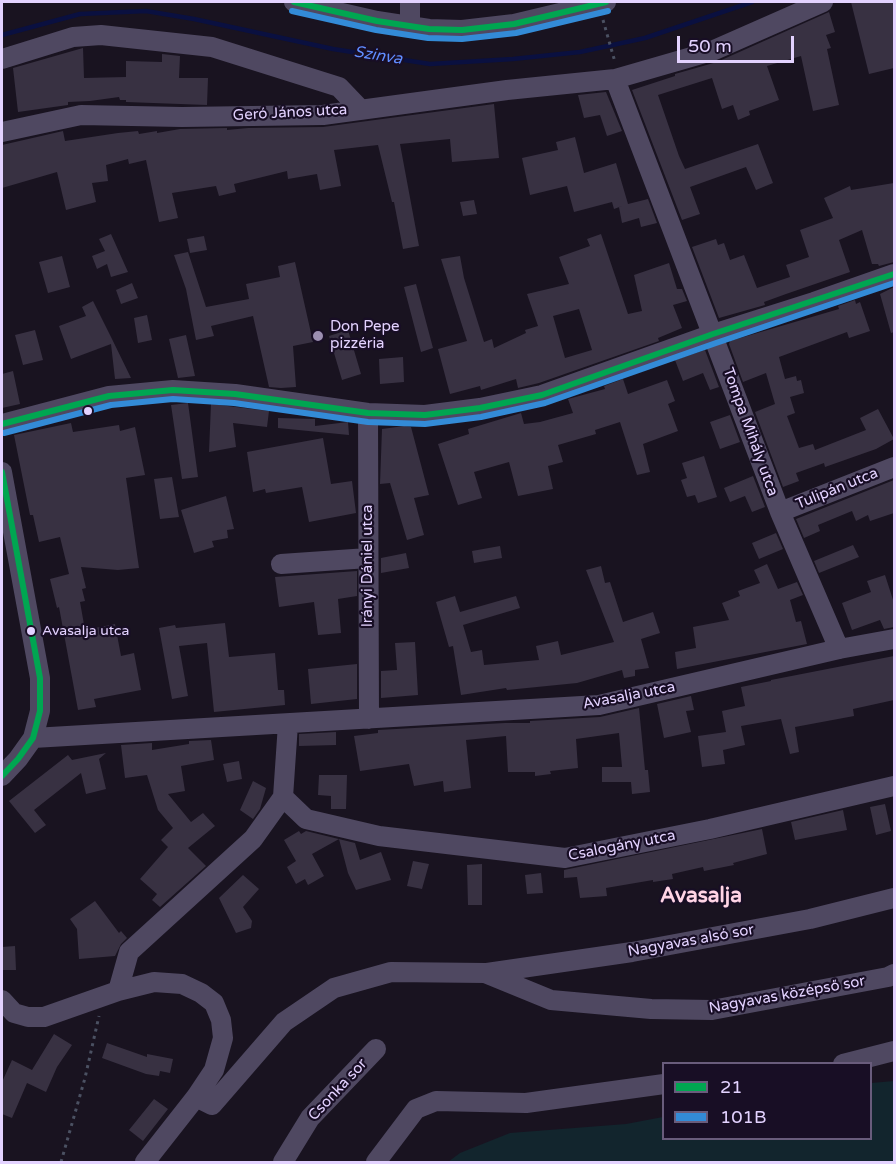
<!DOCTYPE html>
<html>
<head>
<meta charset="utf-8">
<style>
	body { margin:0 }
	#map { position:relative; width:896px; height:1164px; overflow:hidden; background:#191320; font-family:"Varela Round",sans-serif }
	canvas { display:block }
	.frame { position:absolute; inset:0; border:3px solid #e3d2ff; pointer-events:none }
	.legend { position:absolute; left:662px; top:1062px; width:210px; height:78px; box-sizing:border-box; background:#180e25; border:2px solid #695c7c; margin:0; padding:8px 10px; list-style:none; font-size:18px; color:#e3d2ff }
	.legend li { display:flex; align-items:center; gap:12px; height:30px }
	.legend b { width:30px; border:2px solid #695c7c }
	.scale { position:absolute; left:677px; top:36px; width:117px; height:27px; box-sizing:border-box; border:3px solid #e3d2ff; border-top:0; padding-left:8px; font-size:18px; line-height:21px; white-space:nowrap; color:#e3d2ff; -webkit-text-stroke:4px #180e25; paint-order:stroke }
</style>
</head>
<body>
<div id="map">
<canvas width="896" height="1164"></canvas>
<div class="frame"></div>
<ul class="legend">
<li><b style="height:8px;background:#00a651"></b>21</li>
<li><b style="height:8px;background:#338bd7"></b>101B</li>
</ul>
<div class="scale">50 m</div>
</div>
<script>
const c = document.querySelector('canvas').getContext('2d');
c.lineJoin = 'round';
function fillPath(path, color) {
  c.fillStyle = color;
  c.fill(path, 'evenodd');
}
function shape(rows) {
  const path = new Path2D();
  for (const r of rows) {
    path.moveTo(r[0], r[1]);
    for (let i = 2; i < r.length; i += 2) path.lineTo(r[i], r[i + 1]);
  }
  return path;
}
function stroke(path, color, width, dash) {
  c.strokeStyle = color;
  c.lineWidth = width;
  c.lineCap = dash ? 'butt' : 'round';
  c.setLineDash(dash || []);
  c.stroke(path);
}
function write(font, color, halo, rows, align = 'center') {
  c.font = font + ' "Varela Round",sans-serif';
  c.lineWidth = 4.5;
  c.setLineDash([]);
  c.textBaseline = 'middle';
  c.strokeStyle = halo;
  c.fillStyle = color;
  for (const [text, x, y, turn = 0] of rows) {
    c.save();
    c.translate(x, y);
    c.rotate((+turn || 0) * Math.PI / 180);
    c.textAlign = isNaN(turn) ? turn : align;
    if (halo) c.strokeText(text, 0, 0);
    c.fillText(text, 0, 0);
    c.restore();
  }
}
const green = shape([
	[894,1081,894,1162,448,1162,460,1153,510,1133,626,1124,663,1117,664,1138,870,1138,871,1083]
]);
const stream = shape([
	[2,35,80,14,146,11,194,19,333,49,430,64,513,59,580,52,645,38,752,2]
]);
const building = shape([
	[851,2,894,2,894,68,869,74],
	[829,12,835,32,826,35,831,48,827,49,839,105,813,111,801,56,767,66,779,100,749,111,750,115,738,120,733,105,722,109,712,78,658,95,679,156,685,169,758,144,773,183,756,190,746,167,690,187,700,214,682,220,632,90,675,76,675,74,717,62],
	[83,48,84,78,126,77,126,61,162,62,162,54,180,56,179,78,208,78,207,105,126,102,126,100,120,100,119,97,90,101,68,102,68,105,18,112,13,68],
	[606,92,622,131,607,136,600,115,584,118,578,95],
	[494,104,499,158,452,162,450,139,400,144,419,246,403,249,394,202,392,202,378,145,334,150,341,186,320,190,317,174,288,179,287,171,234,184,236,192,219,196,216,186,172,193,178,218,159,222,146,160,129,164,128,159,106,165,108,181,92,183,96,202,66,210,57,172,2,188,2,145,63,131,65,141,118,133,138,131,139,134,157,131,157,133,180,129,227,128,227,130,248,128,323,127],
	[575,137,584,173,616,163,628,204,648,199,657,223,641,227,639,218,622,223,619,207,622,206,614,209,612,202,574,212,567,186,530,195,522,158,558,150,556,142],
	[894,183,894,262,879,266,878,264,872,264,862,230,839,240,850,272,786,294,764,302,765,305,719,318,692,247,716,239,718,245,724,243,730,260,744,255,757,288,790,277,786,265,809,257,800,230,833,218,824,198,850,186,851,190],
	[474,200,477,214,463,216,460,202],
	[111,234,128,272,111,277,107,264,97,269,92,256,105,251,99,239],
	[601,234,628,314,642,311,634,275,669,263,677,289,682,289,687,301,673,305,682,328,658,338,659,341,539,383,518,388,516,379,481,390,480,386,450,394,438,349,467,341,441,259,460,256,464,278,484,342,492,339,494,348,526,333,525,330,538,326,527,294,569,284,559,257,590,246,587,239],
	[579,309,592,350,565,358,553,316],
	[204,236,207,250,190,253,187,239],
	[188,252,206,307,249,299,246,284,280,277,278,266,295,262,313,342,293,346,296,387,281,388,269,387,253,316,211,326,214,336,196,340,186,289,174,255],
	[62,256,70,287,48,293,39,262],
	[132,283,138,298,121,304,116,290],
	[416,284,433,348,421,352,404,287],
	[894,287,894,332,891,333,880,294],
	[855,300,856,304,860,302,870,331,849,338,847,332,779,357,785,379,796,376,797,381,801,380,804,393,790,397,795,413,787,416,799,448,813,444,815,450,866,430,860,418,878,409,894,439,876,449,825,467,824,463,796,473,799,481,783,487,755,412,775,404,766,373,743,382,729,344,730,341,839,309,838,306],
	[93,301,112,339,131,378,115,379,111,344,71,359,59,326,86,316,82,307],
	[147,315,152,340,138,343,134,318],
	[35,330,43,360,23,365,15,335],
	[348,330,361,374,342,380,329,336],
	[186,335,195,376,178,378,169,339],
	[705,350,719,387,710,390,703,373,683,381,675,360],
	[403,357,404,382,380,384,379,359],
	[13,371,20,404,2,408,2,374],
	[623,379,628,394,667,380,675,401,668,404,678,431,643,444,650,472,637,475,620,422,595,430,596,434,558,445,563,462,548,466,553,489,518,496,509,462,474,472,482,498,458,505,438,444,469,434,468,429,521,413,524,424,540,422,573,413,568,399,605,389,604,386],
	[188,403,198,477,182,479,171,405],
	[211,404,269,411,267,427,233,423,236,447,209,452],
	[730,415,740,442,720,449,710,422],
	[278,418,315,419,315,426,348,422,349,435,278,428],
	[71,423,73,432,119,425,120,431,135,427,145,475,126,478,139,568,118,570,81,567,86,588,82,589,85,601,80,602,85,630,115,624,121,656,134,653,141,690,94,699,96,707,78,710,59,607,57,608,50,579,69,574,60,537,39,542,33,515,30,515,14,435],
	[404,426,411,427,429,495,414,498,424,535,407,540,390,483,380,484,382,429],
	[323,438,331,484,352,481,356,513,309,522,302,487,266,493,265,489,253,492,247,452],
	[704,456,717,497,698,503,695,495,687,497,681,480,687,478,682,463],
	[753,476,765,507,752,512,745,496,730,502,724,488],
	[172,477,179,517,160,519,154,479],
	[894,480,894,513,870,521,868,515,856,521,852,511,818,525,820,531,804,538,796,519],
	[226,496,234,529,227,530,228,538,212,541,214,547,194,553,181,510],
	[776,533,783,549,759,559,752,543],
	[853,545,859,557,819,573,814,561],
	[500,546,502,558,474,563,472,551],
	[406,553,409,568,381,573,381,558],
	[767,564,778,589,797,582,803,595,790,600,796,622,801,621,807,644,677,669,675,652,696,648,693,627,729,620,722,603,740,596,738,591,760,583,754,570],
	[601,566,605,583,610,582,623,622,653,612,660,633,641,639,649,668,635,670,635,676,624,678,622,670,577,683,507,690,506,688,461,695,453,646,449,647,436,602,455,596,460,612,516,596,520,608,463,625,471,652,482,650,484,665,539,660,536,646,558,641,561,655,614,642,586,570],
	[357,571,357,596,338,599,341,633,318,635,314,602,279,607,275,577],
	[885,575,894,603,894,627,884,629,880,620,852,630,842,603,871,592,867,581],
	[225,623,229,657,275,653,278,690,284,690,285,705,214,712,207,643,179,646,188,696,172,699,159,628,175,625,176,628],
	[415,642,418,695,381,698,381,671,397,670,395,643],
	[894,656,894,700,853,709,854,716,795,727,799,752,790,754,781,719,741,726,745,745,723,750,725,764,702,767,698,736,726,732,722,711,745,706,741,687,771,681,771,680],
	[357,664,357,699,311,704,308,669],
	[691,696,694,710,686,711,691,732,664,738,657,704],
	[639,708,645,770,648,770,650,792,632,794,631,782,602,782,602,767,622,767,619,733,576,739,578,768,550,771,551,774,535,776,535,772,508,772,506,736,466,740,471,788,444,792,443,781,414,786,409,764,360,771,354,736,378,733,378,730,505,723,530,723,530,721,600,717],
	[336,732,336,745,299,746,299,734],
	[211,740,214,760,181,766,185,791,168,794,191,822,203,813,215,826,188,848,206,866,160,907,152,900,157,894,140,879,168,847,161,840,173,828,158,810,147,775,125,778,121,745,152,743,152,750,189,744,189,741],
	[106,753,99,759,106,789,86,794,81,773,34,810,46,825,35,833,9,801,68,755,72,760],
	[239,761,242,779,227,782,223,764],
	[319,775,347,775,346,809,331,809,331,796,318,795],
	[253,781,266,788,260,809,253,819,240,810],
	[885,804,891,831,876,835,870,807],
	[843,810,847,830,795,840,791,822],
	[762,829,767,854,733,863,734,865,704,871,703,867,672,874,673,879,653,882,653,880,606,888,607,896,580,898,577,877,564,878,564,870],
	[299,831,301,834,306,831,355,843,360,860,381,852,391,880,356,890,348,873,339,839,312,854,324,876,308,885,305,879,296,884,287,867,296,861,284,840],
	[413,861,429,864,422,889,407,886],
	[482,864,482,905,468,905,467,865],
	[541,873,543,893,527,894,525,875],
	[243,875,259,889,243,907,252,921,251,928,236,933,219,898],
	[95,901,119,933,121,931,127,938,121,944,115,956,79,959,77,929,70,919],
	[15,946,16,970,2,970,2,947],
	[54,1034,72,1045,57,1067,46,1092,27,1083,12,1118,2,1114,2,1082,12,1060,32,1070],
	[107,1043,147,1057,147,1054,173,1059,170,1073,160,1071,159,1076,146,1074,102,1058],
	[154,1099,168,1109,143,1141,129,1130]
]);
const path = shape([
	[603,20,615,62],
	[61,1162,85,1078,99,1016]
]);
const minor = shape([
	[294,2,377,21,429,29,462,30,514,24,606,2],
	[410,26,410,2],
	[2,59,73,37,101,35,212,47,339,87,361,110],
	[615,79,780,512,839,649],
	[2,132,81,115,182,117,323,115,507,90,615,79,712,51,823,2],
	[368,413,369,719],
	[2,424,109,396,173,390,235,394,368,413,425,415,480,408,542,395,713,334,814,302,894,274],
	[2,472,40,678,40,711,33,738,18,759,2,776],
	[780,512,894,467],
	[281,564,368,558],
	[33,738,599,705,839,649,894,639],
	[283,797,306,819,379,836,565,858,710,829,894,786],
	[487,973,632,952,810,919,894,898],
	[118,991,129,952,253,839,283,797,288,724],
	[2,1000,14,1013,28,1017,44,1017,118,991,154,982,182,984,201,993,214,1003,221,1020,223,1038,214,1070,196,1097,145,1162],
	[843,1064,894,1051],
	[196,1097,212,1105,284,1022,334,988,391,972,485,973,551,1000,651,1009,712,1010,888,977,894,974],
	[283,1162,310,1118,376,1049],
	[376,1162,416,1109,436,1101,526,1103,664,1084]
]);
const bus1 = shape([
	[294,2,377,21,429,29,462,30,514,24,606,2],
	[2,424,109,396,173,390,235,394,368,413,425,415,480,408,542,395,713,334,894,274],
	[2,472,40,678,40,711,33,738,18,759,2,776]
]);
const bus2 = shape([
	[292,11,376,30,428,38,462,39,516,33,608,11],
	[4,433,111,405,173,399,234,403,368,422,425,424,481,417,545,403,716,343,894,283]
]);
const markers = [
	[318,336,6,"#9c8fb1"],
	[88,411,5,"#e3d2ff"],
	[31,631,5,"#e3d2ff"]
];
const busNames = [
	["Avasalja utca",42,631]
];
const streetNames = [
	["Geró János utca",290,113,-3],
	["Tompa Mihály utca",750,432,70],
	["Tulipán utca",837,489,-22],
	["Irányi Dániel utca",368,566,-90],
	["Avasalja utca",629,696,-11],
	["Csalogány utca",622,846,-11],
	["Nagyavas alsó sor",691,941,-10],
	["Nagyavas középső sor",787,995,-10],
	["Csonka sor",338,1090,-47]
];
const poiNames = [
	["Don Pepe",330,327],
	["pizzéria",330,344]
];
const waterNames = [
	["Szinva",378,56,9]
];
const districtNames = [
	["Avasalja",701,896]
];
fillPath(green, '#12252d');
stroke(stream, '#0a1040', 4.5);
fillPath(building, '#383142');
stroke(path, '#4b5162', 3, [3, 4.5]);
stroke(minor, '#4f4861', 20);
stroke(bus1, '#00a651', 6);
stroke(bus2, '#338bd7', 6);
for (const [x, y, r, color] of markers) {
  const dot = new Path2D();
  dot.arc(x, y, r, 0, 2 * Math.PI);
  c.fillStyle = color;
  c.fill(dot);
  stroke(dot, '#180e25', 2);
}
write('14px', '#e3d2ff', '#180e25', busNames, 'left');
write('15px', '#e3d2ff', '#180e25', streetNames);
write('15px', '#e3d2ff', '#180e25', poiNames, 'left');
write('italic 16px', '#608dff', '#180e25', waterNames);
write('bold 21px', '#ffd4e5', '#180e25', districtNames);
</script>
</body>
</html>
